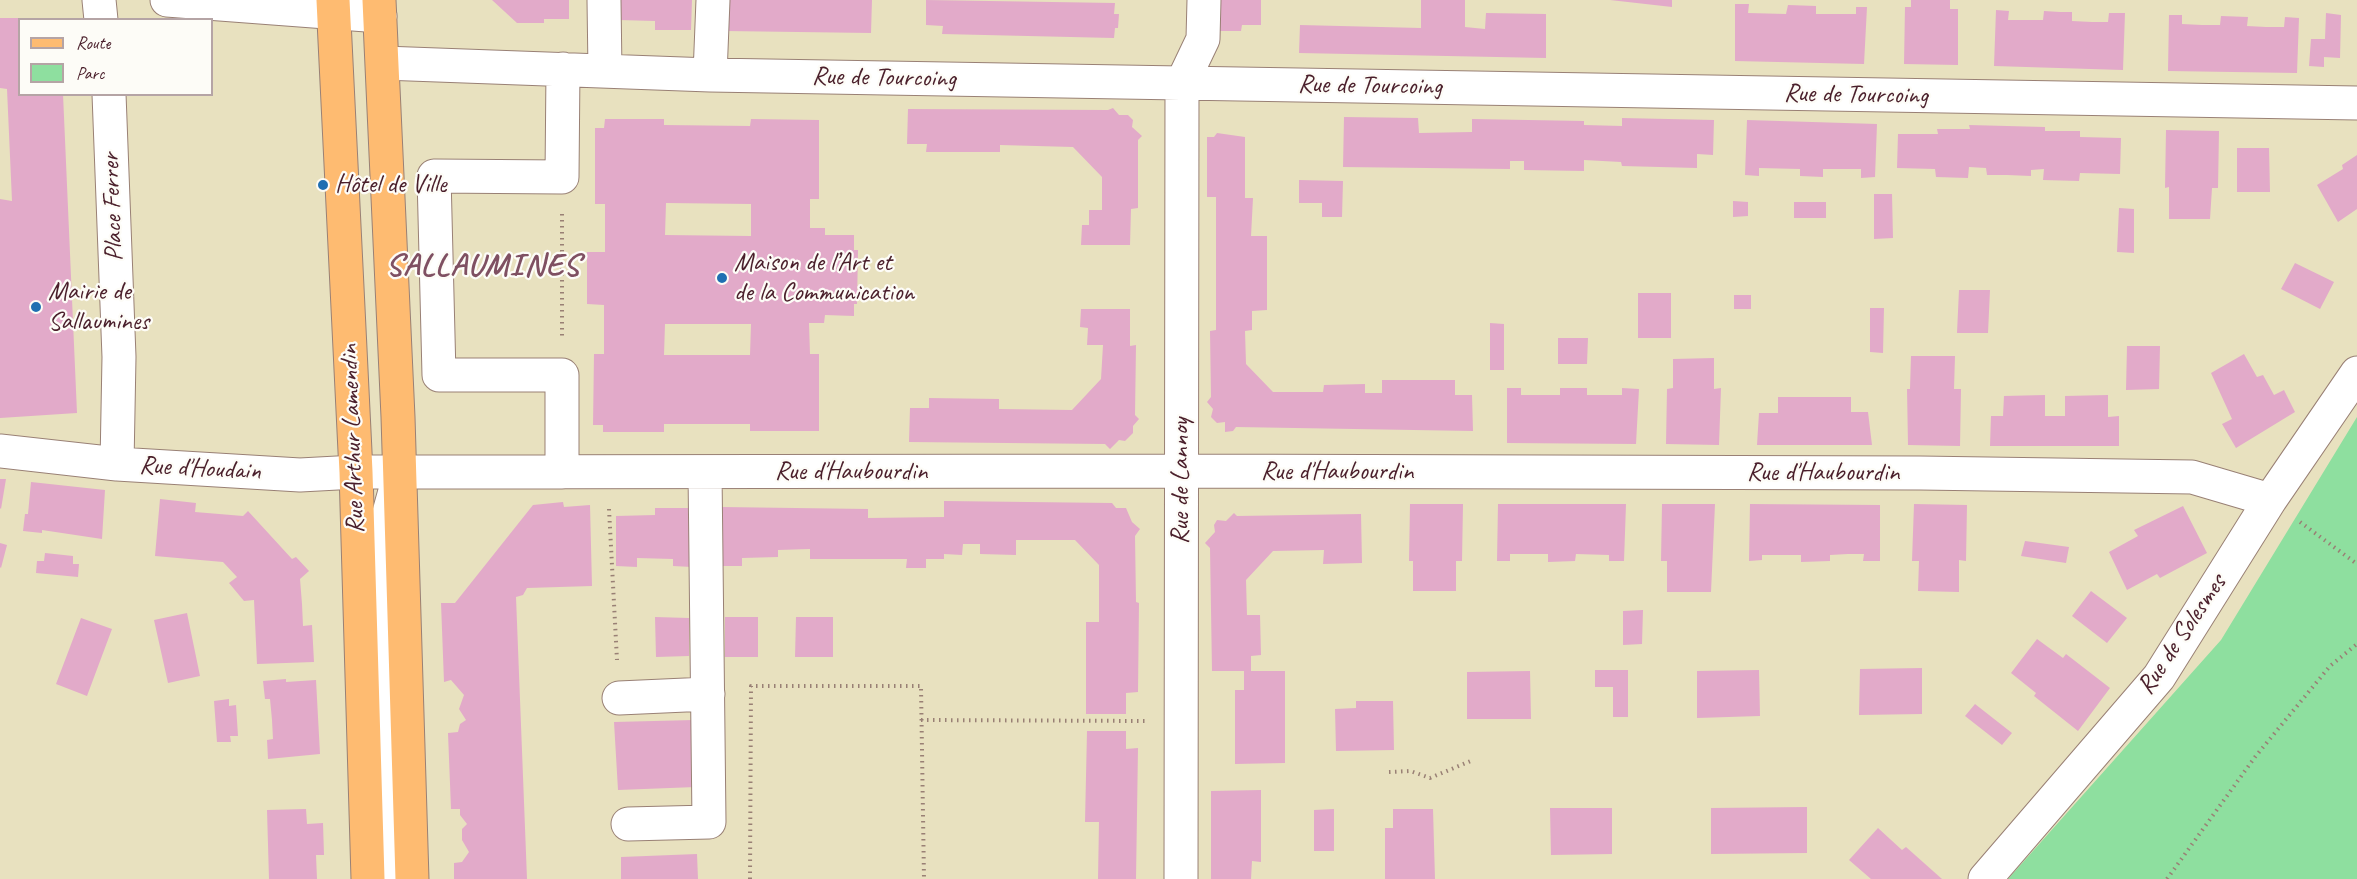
<!DOCTYPE html>
<html>
<head>
<meta charset="utf-8">
<style>
	body { margin:0 }
	#map { position:relative; width:2357px; height:879px; overflow:hidden; background:#e8e1bf; font-family:Caveat,sans-serif }
	canvas { display:block }
	.legend { position:absolute; left:18px; top:18px; width:195px; height:78px; box-sizing:border-box; background:#fdfcf7; border:2px solid #b5a4a5; margin:0; padding:8px 10px; list-style:none; font-size:18px; color:#4a1f2b }
	.legend li { display:flex; align-items:center; gap:12px; height:30px }
	.legend b { width:30px; border:2px solid #b5a4a5 }
</style>
</head>
<body>
<div id="map">
<canvas width="2357" height="879"></canvas>
<ul class="legend">
<li><b style="height:8px;background:#febb71"></b>Route</li>
<li><b style="height:16px;background:#8edf9f"></b>Parc</li>
</ul>
</div>
<script>
const c = document.querySelector('canvas').getContext('2d');
c.lineJoin = 'round';
function fillPath(path, color) {
  c.fillStyle = color;
  c.fill(path, 'evenodd');
}
function shape(rows) {
  const path = new Path2D();
  for (const r of rows) {
    path.moveTo(r[0], r[1]);
    for (let i = 2; i < r.length; i += 2) path.lineTo(r[i], r[i + 1]);
  }
  return path;
}
function stroke(path, color, width, dash) {
  c.strokeStyle = color;
  c.lineWidth = width;
  c.lineCap = dash ? 'butt' : 'round';
  c.setLineDash(dash || []);
  c.stroke(path);
}
function write(font, color, halo, rows, align = 'center') {
  c.font = font + ' Caveat,sans-serif';
  c.lineWidth = 4.5;
  c.setLineDash([]);
  c.textBaseline = 'middle';
  c.strokeStyle = halo;
  c.fillStyle = color;
  for (const [text, x, y, turn = 0] of rows) {
    c.save();
    c.translate(x, y);
    c.rotate((+turn || 0) * Math.PI / 180);
    c.textAlign = isNaN(turn) ? turn : align;
    if (halo) c.strokeText(text, 0, 0);
    c.fillText(text, 0, 0);
    c.restore();
  }
}
const green = shape([
	[2357,417,2357,879,2008,879,2221,640]
]);
const building = shape([
	[492,0,569,0,569,19,544,19,544,23,517,23],
	[619,0,692,0,691,30,655,30,655,21,619,20],
	[726,0,872,0,871,33,725,31],
	[926,0,1115,3,1114,14,1119,14,1118,28,1115,28,1114,38,942,34,943,26,926,25],
	[1219,0,1261,0,1261,25,1242,25,1241,31,1218,31],
	[1421,0,1465,0,1465,27,1485,29,1486,13,1546,14,1546,58,1299,53,1300,25,1421,28],
	[1610,0,1672,0,1672,7],
	[1911,0,1950,0,1950,9,1958,9,1958,65,1904,64,1905,7,1911,7],
	[1735,4,1749,4,1748,13,1786,14,1788,5,1816,6,1816,14,1856,14,1856,7,1867,7,1864,64,1735,61],
	[1996,10,2009,11,2008,20,2043,20,2044,11,2060,12,2072,12,2072,21,2092,22,2108,22,2109,13,2125,13,2123,70,1994,66],
	[2326,13,2341,15,2340,58,2324,57,2324,67,2309,66,2311,39,2325,39],
	[2169,15,2182,15,2182,24,2202,25,2220,25,2221,16,2248,17,2247,26,2266,27,2284,27,2285,17,2299,18,2297,73,2168,71],
	[0,18,20,18,20,94,63,94,77,413,0,418,0,199,12,201,7,89,0,88],
	[1113,108,1119,115,1128,115,1133,120,1132,127,1142,136,1138,140,1138,208,1131,209,1130,245,1081,245,1082,225,1089,225,1089,210,1102,210,1102,177,1073,147,1000,145,1000,152,926,152,927,144,907,144,908,109,1108,110],
	[1344,117,1418,118,1419,133,1472,132,1472,119,1584,121,1584,125,1622,126,1622,118,1714,120,1713,155,1697,154,1697,168,1622,166,1621,162,1584,160,1584,171,1524,170,1524,161,1510,161,1510,169,1343,167],
	[605,119,664,119,664,125,750,126,751,119,819,120,819,199,810,199,810,228,825,228,825,235,854,235,854,250,858,250,857,304,854,304,854,316,825,315,824,323,809,323,810,354,819,354,819,431,750,431,750,424,664,424,664,432,603,432,603,425,593,425,594,354,604,354,604,305,587,304,587,252,605,252,605,204,595,204,595,128,604,128],
	[666,203,751,204,751,236,665,235],
	[665,324,751,324,750,355,664,355],
	[1747,120,1877,124,1875,177,1861,178,1861,169,1823,169,1823,177,1800,176,1800,169,1759,168,1759,176,1745,175],
	[1969,125,2045,127,2045,131,2080,131,2080,137,2121,138,2120,174,2080,173,2079,181,2043,180,2044,169,2031,170,2031,176,2007,175,1987,175,1986,168,1969,167,1968,178,1936,177,1935,169,1897,168,1898,134,1938,134,1937,129,1970,129],
	[2166,130,2219,131,2218,188,2212,188,2210,219,2169,219,2169,187,2165,188],
	[1217,133,1245,137,1245,198,1253,198,1251,236,1267,236,1267,310,1252,311,1252,330,1245,331,1246,364,1273,392,1323,392,1324,385,1365,384,1365,393,1382,393,1382,380,1455,380,1455,395,1472,395,1473,431,1236,427,1233,431,1225,432,1225,422,1217,423,1211,417,1213,409,1207,402,1211,397,1210,331,1216,330,1216,197,1207,197,1207,137,1214,137],
	[2237,148,2269,148,2270,192,2237,192],
	[2357,155,2357,209,2338,222,2317,185,2343,169,2342,165],
	[1299,180,1343,181,1342,217,1322,217,1322,203,1299,203],
	[1874,194,1892,194,1893,238,1874,239],
	[1733,201,1748,202,1748,216,1733,217],
	[1794,202,1826,202,1826,218,1794,218],
	[2119,208,2134,209,2134,253,2117,252],
	[2295,263,2334,282,2320,309,2281,289],
	[1959,290,1990,290,1988,333,1957,333],
	[1638,293,1671,293,1671,338,1638,338],
	[1734,295,1751,295,1751,309,1734,309],
	[1870,308,1884,308,1883,353,1870,352],
	[1081,309,1130,309,1130,346,1136,345,1135,415,1139,419,1133,426,1133,433,1125,441,1119,440,1110,449,1105,444,909,442,910,408,929,408,929,398,999,399,999,409,1072,410,1101,379,1103,345,1087,345,1088,328,1080,327],
	[1490,323,1504,324,1504,370,1490,370],
	[1558,338,1588,338,1587,364,1558,364],
	[2127,346,2160,346,2159,389,2126,390],
	[2244,354,2257,377,2263,375,2274,395,2284,390,2295,412,2236,448,2222,424,2232,419,2211,373],
	[1911,356,1955,356,1954,389,1961,389,1960,446,1908,445,1907,389,1910,389],
	[1714,358,1714,389,1721,388,1719,445,1666,444,1667,389,1673,388,1673,359],
	[1507,388,1521,388,1521,395,1560,395,1560,388,1587,388,1587,395,1622,395,1622,388,1639,389,1636,444,1507,443],
	[2045,395,2045,416,2065,416,2065,396,2108,395,2108,417,2119,416,2119,446,1990,446,1991,416,2003,416,2004,396],
	[1778,397,1851,397,1851,412,1868,412,1872,445,1757,445,1759,413,1778,413],
	[0,479,6,479,1,509,0,508],
	[31,482,105,490,102,539,42,530,42,533,23,531,25,514,28,514],
	[160,499,196,503,195,512,243,516,248,511,292,559,296,557,309,571,300,579,302,604,303,626,312,625,314,662,257,664,254,600,244,601,229,583,237,577,223,562,155,556],
	[944,501,1112,503,1116,508,1126,508,1132,522,1140,529,1135,536,1136,602,1139,603,1138,692,1126,693,1126,714,1086,714,1086,622,1099,622,1099,565,1075,540,1016,540,1016,555,980,554,980,544,963,544,962,555,944,554,944,559,926,559,926,568,906,568,907,559,810,559,810,549,778,550,778,557,742,558,742,566,721,566,722,507,868,509,868,518,944,517],
	[563,502,564,507,590,505,592,586,527,588,523,595,516,597,527,879,454,879,454,863,462,862,469,852,462,840,462,829,467,824,460,815,460,809,451,809,448,733,458,732,460,724,466,720,459,709,464,695,451,680,444,682,441,603,455,603,533,505],
	[1410,504,1463,504,1462,561,1456,561,1456,591,1413,591,1413,561,1409,561],
	[1498,504,1626,504,1624,561,1609,561,1609,555,1576,554,1575,561,1548,562,1548,554,1510,554,1510,561,1497,561],
	[1662,504,1715,504,1711,592,1667,592,1667,561,1661,561],
	[1750,504,1880,505,1880,561,1863,561,1864,554,1848,554,1830,555,1830,561,1801,562,1801,555,1762,555,1762,560,1749,561],
	[1914,504,1967,505,1966,561,1959,560,1959,592,1918,591,1919,561,1912,561],
	[2183,506,2207,553,2160,578,2157,574,2127,590,2109,552,2138,536,2134,530],
	[655,508,692,508,692,567,673,566,673,559,637,558,637,567,616,566,616,516,655,515],
	[1234,513,1237,516,1361,514,1362,563,1323,564,1324,550,1273,551,1246,580,1247,615,1260,615,1261,655,1251,656,1251,671,1285,671,1285,763,1235,764,1235,690,1244,690,1244,671,1212,671,1210,548,1205,543,1215,532,1214,525,1217,520,1226,521],
	[2025,541,2069,547,2066,563,2021,556],
	[0,543,7,545,1,568,0,567],
	[45,553,73,556,73,564,79,564,78,577,36,573,37,561,44,561],
	[2091,591,2127,618,2107,643,2072,616],
	[1643,610,1642,644,1623,645,1623,611],
	[187,613,200,676,168,683,154,620],
	[655,617,689,618,689,656,656,657],
	[725,617,758,617,758,657,725,657],
	[796,617,833,617,833,657,795,657],
	[81,618,112,629,87,696,56,684],
	[2037,639,2063,658,2066,654,2110,688,2078,731,2034,696,2036,693,2011,673],
	[1922,668,1922,714,1859,715,1860,669],
	[1595,670,1628,670,1628,717,1613,717,1613,687,1595,687],
	[1759,670,1760,716,1697,718,1697,671],
	[1530,671,1531,719,1467,719,1467,672],
	[286,679,286,682,316,680,320,754,268,759,267,740,273,739,272,720,270,699,265,699,263,681],
	[229,699,229,706,236,705,238,736,230,736,231,742,217,742,214,701],
	[1356,701,1393,701,1394,750,1336,751,1335,709,1356,708],
	[1975,704,2012,733,2002,745,1965,716],
	[694,720,696,787,618,790,614,722],
	[1087,731,1126,731,1126,749,1138,748,1136,879,1098,879,1099,822,1085,822],
	[1261,790,1261,862,1252,861,1251,879,1211,879,1211,791],
	[1807,807,1807,853,1711,854,1711,808],
	[1550,808,1612,808,1612,854,1551,855],
	[306,809,307,824,323,823,324,855,316,855,317,879,269,879,267,810],
	[1334,809,1334,851,1314,851,1314,810],
	[1393,809,1433,809,1435,879,1385,879,1385,828,1393,828],
	[1878,828,1902,850,1906,847,1942,879,1871,879,1849,860],
	[697,854,698,879,621,879,621,857]
]);
const path = shape([
	[562,214,562,339],
	[609,509,617,660],
	[2300,522,2357,564],
	[921,720,1146,721],
	[1389,772,1410,771,1430,778,1473,760],
	[750,879,751,686,921,686,924,879],
	[2167,879,2255,757,2330,666,2357,644]
]);
const minor = shape([
	[99,0,101,20],
	[167,0,380,16,374,0],
	[604,0,605,71],
	[383,63,710,75,2357,103],
	[710,75,713,0],
	[109,94,119,357,117,464],
	[0,451,117,464,300,475,356,472,1181,471,1920,473,2192,477,2270,500],
	[562,472,562,375,439,375,434,176,562,177,563,69],
	[619,698,708,694],
	[628,824,709,822,705,472],
	[395,879,382,538,397,484],
	[1181,879,1182,83,1203,39,1204,0],
	[1985,879,2159,677,2270,500,2357,373]
]);
const major = shape([
	[333,0,356,472,368,879],
	[379,0,398,417,412,879]
]);
const markers = [
	[323,185,6,"#1f6fb2"],
	[722,278,6,"#1f6fb2"],
	[36,307,6,"#1f6fb2"]
];
const streetNames = [
	["Rue de Tourcoing",884,78,1],
	["Rue de Tourcoing",1370,86,1],
	["Rue de Tourcoing",1856,95,1],
	["Place Ferrer",113,207,-92],
	["Rue Arthur Lamendin",353,439,-92],
	["Rue d'Houdain",200,469,3],
	["Rue d'Haubourdin",851,472],
	["Rue d'Haubourdin",1337,472],
	["Rue d'Haubourdin",1823,473],
	["Rue de Lannoy",1181,481,-90],
	["Rue de Solesmes",2182,635,-56]
];
const poiNames = [
	["Hôtel de Ville",335,185],
	["Maison de l’Art et",734,263],
	["de la Communication",734,293],
	["Mairie de",48,292],
	["Sallaumines",48,322]
];
const districtNames = [
	["SALLAUMINES",483,267]
];
fillPath(green, '#8edf9f');
fillPath(building, '#e2aac9');
stroke(minor, '#998075', 35);
stroke(major, '#998075', 35);
stroke(path, '#998075', 4, [1.5, 4.5]);
stroke(minor, '#fff', 33);
stroke(major, '#febb71', 33);
for (const [x, y, r, color] of markers) {
  const dot = new Path2D();
  dot.arc(x, y, r, 0, 2 * Math.PI);
  c.fillStyle = color;
  c.fill(dot);
  stroke(dot, '#fdfcf7', 2);
}
write('26px', '#4a1f2b', '#fdfcf7', streetNames);
write('26px', '#4a1f2b', '#fdfcf7', poiNames, 'left');
c.letterSpacing = '1.5px';
write('bold 32px', '#7f5062', '#fdfcf7', districtNames);
c.letterSpacing = '0px';
</script>
</body>
</html>
